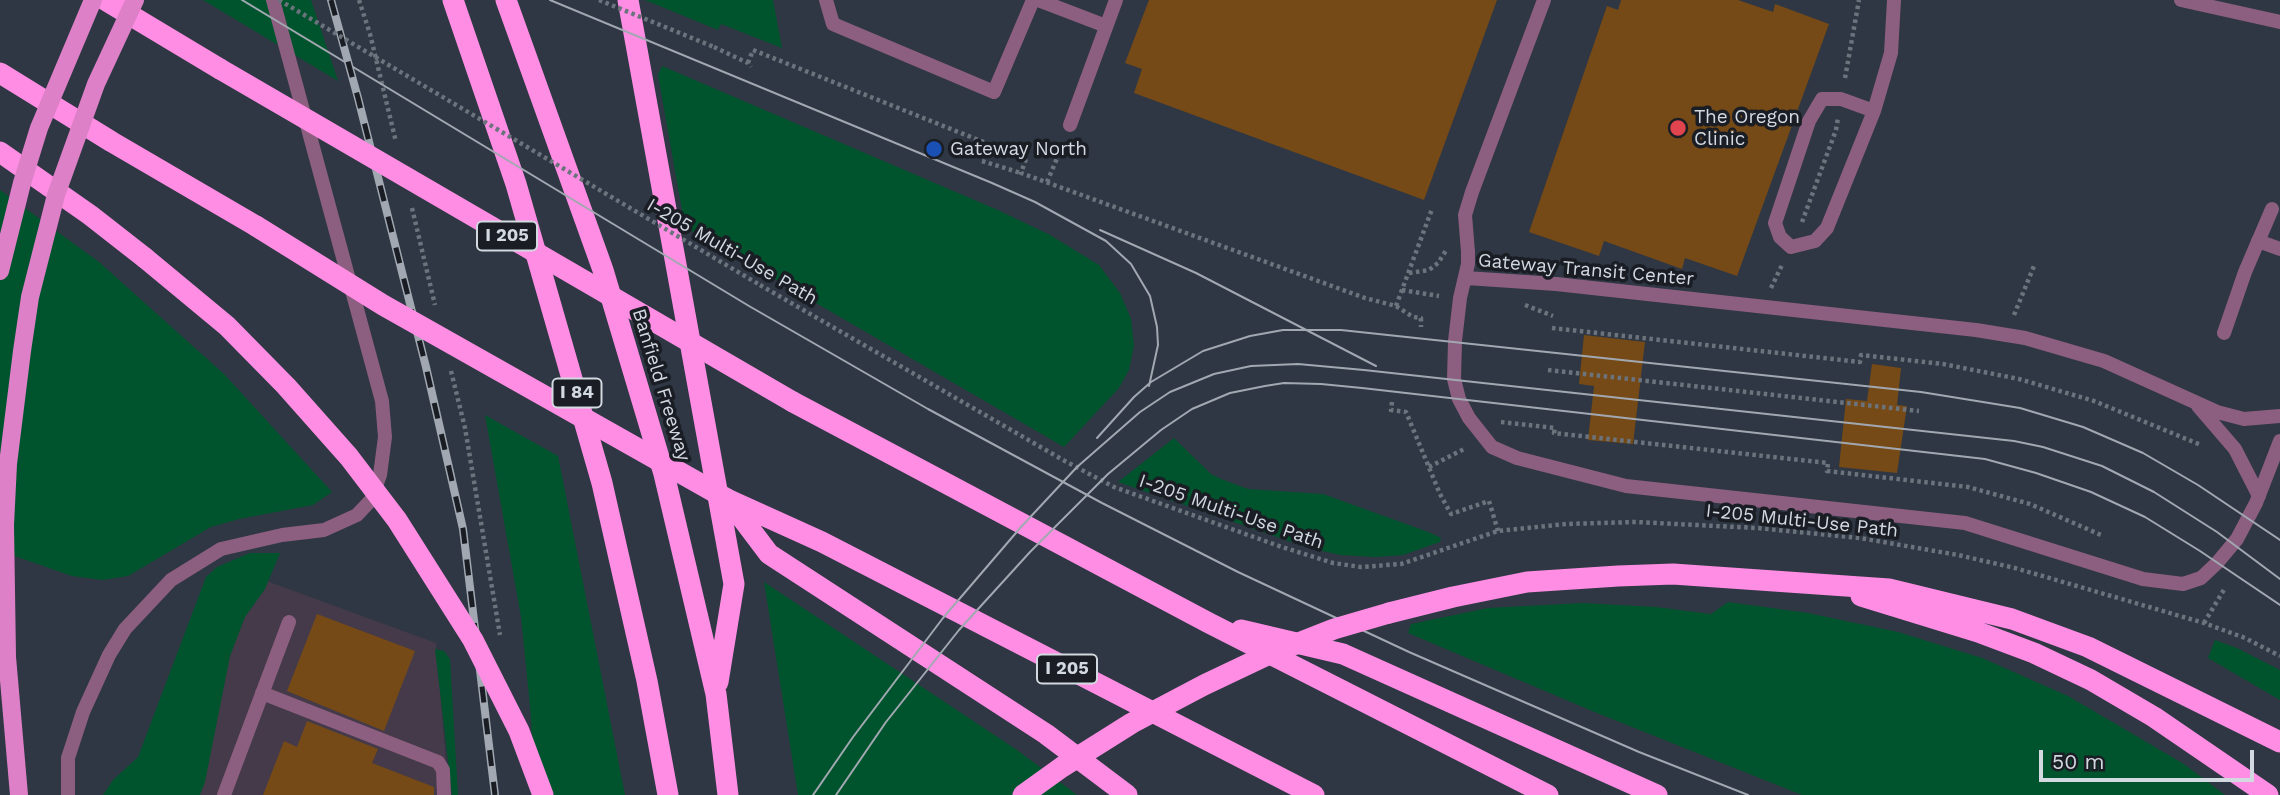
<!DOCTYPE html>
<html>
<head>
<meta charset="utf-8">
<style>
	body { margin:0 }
	#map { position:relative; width:2280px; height:795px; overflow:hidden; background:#2e3743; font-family:"Work Sans",sans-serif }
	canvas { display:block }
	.scale { position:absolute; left:2039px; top:750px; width:215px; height:32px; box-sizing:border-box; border:4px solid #d3d9e1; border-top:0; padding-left:9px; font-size:21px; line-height:24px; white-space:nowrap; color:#d3d9e1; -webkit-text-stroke:5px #1a1e24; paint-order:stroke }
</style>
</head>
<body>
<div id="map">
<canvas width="2280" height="795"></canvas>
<div class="scale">50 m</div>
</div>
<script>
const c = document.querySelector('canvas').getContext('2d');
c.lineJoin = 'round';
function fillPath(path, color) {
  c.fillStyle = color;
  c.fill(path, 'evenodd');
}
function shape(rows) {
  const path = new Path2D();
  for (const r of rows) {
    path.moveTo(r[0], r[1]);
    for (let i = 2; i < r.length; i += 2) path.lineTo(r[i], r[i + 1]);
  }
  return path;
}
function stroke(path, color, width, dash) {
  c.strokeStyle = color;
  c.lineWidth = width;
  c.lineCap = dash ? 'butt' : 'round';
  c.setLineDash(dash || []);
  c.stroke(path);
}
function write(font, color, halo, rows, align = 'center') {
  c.font = font + ' "Work Sans",sans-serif';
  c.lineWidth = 7;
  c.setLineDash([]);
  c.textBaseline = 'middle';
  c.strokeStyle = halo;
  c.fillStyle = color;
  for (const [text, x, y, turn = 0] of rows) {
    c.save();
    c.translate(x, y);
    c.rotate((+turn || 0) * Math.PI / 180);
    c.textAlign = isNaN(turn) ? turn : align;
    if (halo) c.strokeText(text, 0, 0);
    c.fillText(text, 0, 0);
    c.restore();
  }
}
const industrial = shape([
	[234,569,436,643,449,795,138,795]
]);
const green = shape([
	[203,0,311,0,338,81],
	[645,0,773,0,782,48,721,24,718,30],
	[662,66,1000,211,1050,235,1099,265,1120,293,1131,319,1134,345,1129,370,1119,388,1064,447,685,227,658,75],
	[0,190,99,262,224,374,332,492,313,505,239,519,211,527,128,576,103,580,72,576,0,551],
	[485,415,558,456,625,795,536,795,530,706,521,617],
	[1174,438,1211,474,1221,479,1248,489,1323,494,1431,533,1441,538,1440,542,1403,555,1376,557,1340,555,1306,547,1118,482],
	[250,553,280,553,265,589,245,617,230,656,205,782,200,795,103,795,113,780,138,757,206,577,217,567],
	[764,582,1017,750,1077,795,798,795],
	[1728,602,1808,613,1898,632,1982,658,2068,696,2184,764,2225,795,1802,795,1597,713,1408,633,1411,624,1488,608,1582,603,1656,607,1711,614],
	[2215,640,2237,648,2280,670,2280,700,2208,658],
	[435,649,444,651,450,659,458,795,452,795]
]);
const building = shape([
	[1149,0,1497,0,1424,200,1134,93,1142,69,1125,63],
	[1621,0,1738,0,1773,12,1775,4,1829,24,1737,276,1685,258,1682,269,1604,241,1599,256,1529,232,1607,6,1618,10],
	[1584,335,1645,342,1633,444,1588,440,1594,386,1579,384],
	[1872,364,1901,368,1897,405,1907,406,1897,473,1839,467,1846,399,1867,401],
	[317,614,415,651,384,731,287,691],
	[307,721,378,749,372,763,434,787,434,795,263,795,284,741,297,747]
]);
const path = shape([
	[359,0,370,34,396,142],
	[714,47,748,63,751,67],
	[748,63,753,50,1026,159,1021,173,1365,298,1396,306,1413,317,1421,318,1421,327],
	[1845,78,1859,0],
	[982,161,1021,173],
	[1047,182,1064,142],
	[412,208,435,305],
	[1802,222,1836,130,1838,118],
	[1409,273,1429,270,1438,263,1447,249],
	[760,285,1063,460,1114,487,1279,546,1333,563,1361,567,1401,564,1498,531,1566,524,1636,522,1757,528,1860,538,1958,555,2015,568,2204,623,2245,638,2280,656],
	[1771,288,1782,265],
	[1402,290,1439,296],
	[1525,305,1553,316],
	[1396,306,1432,209],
	[2014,315,2034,266],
	[1552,328,1860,362,1861,355,1943,364,2019,379,2094,401,2201,445],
	[1548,370,1919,411],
	[451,371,465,428,500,635],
	[1392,402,1391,410,1406,412,1440,494,1451,514,1489,501,1498,531],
	[1501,422,1555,428,1554,433,1828,463,1827,471,1968,487,2030,504,2101,535],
	[1429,467,1466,448],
	[2204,623,2225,588]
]);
const service = shape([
	[826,0,833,24,994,92,1033,0],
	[1038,0,1106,26],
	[1874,111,1841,99,1822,99,1809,121,1775,223,1780,237,1791,247,1815,241,1827,228,1874,111,1891,53,1894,0],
	[1070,125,1116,0],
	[2258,241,2280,249],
	[1468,252,1468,264,1460,298,1455,341,1454,379,1459,399,1469,418,1492,447,1517,458,1626,486,1965,523,2143,579,2183,584,2201,578,2217,563,2237,539,2256,503,2280,441],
	[1466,278,1556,284,1976,330,2025,338,2104,361,2217,412,2244,419,2280,416],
	[2224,333,2245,272,2272,209],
	[2198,406,2235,449,2259,496],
	[262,693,438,762,443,770,444,795],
	[68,795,68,758,83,712,109,655,125,629,171,580,221,549,282,535,324,530,357,515,371,500,380,475,385,437,382,401,273,0],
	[224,795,289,622]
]);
const minor = shape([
	[1468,252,1465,215,1472,192,1544,0]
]);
const tertiary = shape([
	[2181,0,2280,22]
]);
const motorway = shape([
	[105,0,220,69],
	[453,0,516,184,602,483,647,681,668,795],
	[506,0,603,270,664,474,716,694,728,795],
	[628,0,734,584,718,682],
	[0,73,112,142,256,226],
	[0,152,90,215,145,258],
	[793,402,1209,623,1548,795],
	[727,499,822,542,1314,795],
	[729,501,769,554,1046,734,1127,795],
	[1861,596,1978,632,2034,653,2091,680,2154,717,2268,795],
	[1389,613,1453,597,1527,582,1618,576,1673,574,1889,589,2012,619,2088,647,2280,742],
	[1241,630,1343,654,1657,795]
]);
const tram = shape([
	[242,0,749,306,928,409,1102,503,1238,572,1409,652,1639,752,1748,795],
	[550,0,992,183,1035,202,1106,241,1131,264,1150,296,1157,327,1158,345,1149,386],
	[1100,230,1196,273,1376,366],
	[1097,438,1134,397,1151,382,1203,351,1250,336,1283,330,1341,330,1921,392,2020,408,2083,427,2143,453,2198,485,2280,540],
	[813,795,853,737,943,618,1021,527,1077,467,1140,412,1170,392,1214,374,1251,366,1298,364,1364,370,2014,441,2043,447,2102,466,2154,492,2217,532,2280,579],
	[836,795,886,722,959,630,1030,552,1108,474,1161,430,1192,409,1230,393,1265,386,1284,383,1321,384,1362,388,1985,459,2036,473,2091,492,2145,517,2200,551,2280,605]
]);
const rail = shape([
	[331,0,358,98,426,367,463,529,495,795]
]);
const pathBridge = shape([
	[279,0,760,285],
	[599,0,714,47]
]);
const primaryBridge = shape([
	[0,271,22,183,39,128,93,0],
	[19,795,7,657,5,525,8,464,22,351,30,297,56,195,96,84,135,0]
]);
const motorwayBridge = shape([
	[220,69,793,402],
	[256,226,383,305,727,499],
	[145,258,227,326,286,386,349,457,397,520,473,640,519,731,543,795],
	[1023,795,1062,767,1132,723,1204,685,1263,657,1334,629,1389,613]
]);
const markers = [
	[1678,128,9,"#e0444e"],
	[934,149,9,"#1a4fb4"]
];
const shields = [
	[507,236,60],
	[577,393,49],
	[1067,669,60]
];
const shieldNames = [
	["I 205",507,236],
	["I 84",577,393],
	["I 205",1067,669]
];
const poiNames = [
	["The Oregon",1694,117],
	["Clinic",1694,139],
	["Gateway North",950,149]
];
const streetNames = [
	["I-205 Multi-Use Path",732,252,30],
	["Gateway Transit Center",1586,270,5],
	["Banfield Freeway",661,385,73],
	["I-205 Multi-Use Path",1231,512,19],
	["I-205 Multi-Use Path",1802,521,6]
];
fillPath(industrial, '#443a49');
fillPath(green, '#00542d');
fillPath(building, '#764a16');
stroke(path, '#6b737d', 4.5, [3.5, 3.5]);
stroke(service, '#8c5e7f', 14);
stroke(minor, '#8c5e7f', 14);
stroke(tertiary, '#8c5e7f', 14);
stroke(motorway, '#ff8de3', 21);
stroke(tram, '#a1a8b1', 2);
stroke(rail, '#a1a8b1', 8);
stroke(rail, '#1a1e24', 5, [16]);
stroke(pathBridge, '#6b737d', 4.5, [3.5, 3.5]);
stroke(primaryBridge, '#de80c7', 18);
stroke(motorwayBridge, '#ff8de3', 21);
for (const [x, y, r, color] of markers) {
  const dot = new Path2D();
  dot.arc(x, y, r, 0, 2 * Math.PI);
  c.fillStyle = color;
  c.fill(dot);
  stroke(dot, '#1a1e24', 2.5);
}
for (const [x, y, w] of shields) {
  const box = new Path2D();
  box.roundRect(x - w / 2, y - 14.5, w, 29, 5);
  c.fillStyle = '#1a1e24';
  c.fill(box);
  stroke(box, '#d3d9e1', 2);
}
write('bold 18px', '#d3d9e1', null, shieldNames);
write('19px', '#d3d9e1', '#1a1e24', poiNames, 'left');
write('19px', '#d3d9e1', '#1a1e24', streetNames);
</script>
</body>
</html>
